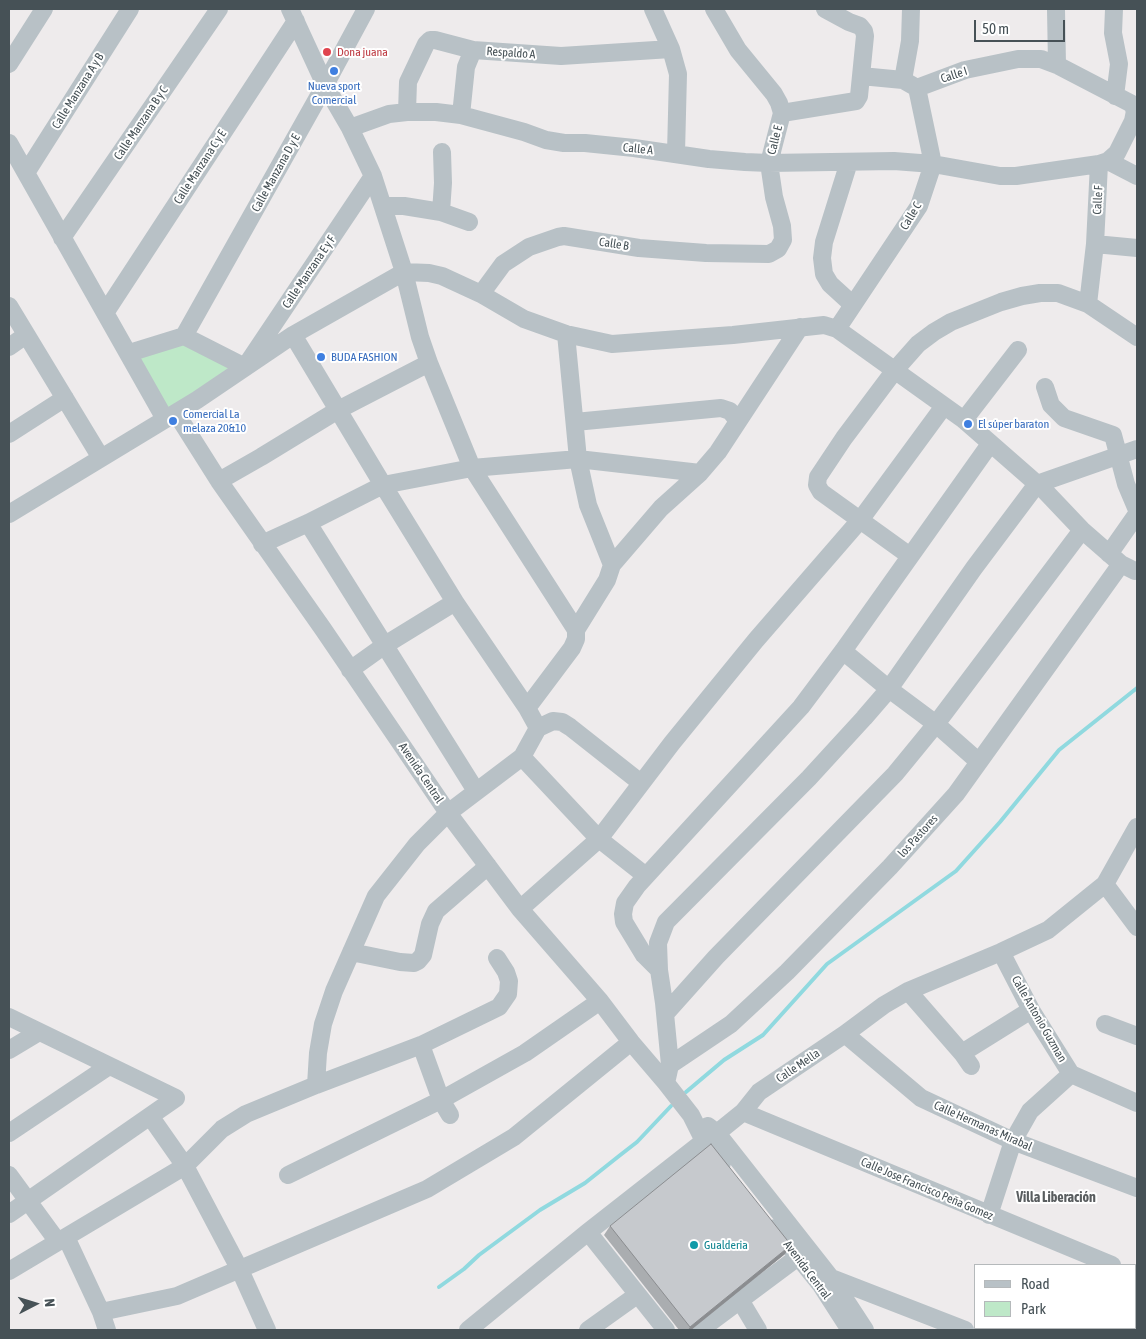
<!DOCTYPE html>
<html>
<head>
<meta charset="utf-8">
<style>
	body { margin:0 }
	#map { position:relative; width:1146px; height:1339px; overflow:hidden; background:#eeebec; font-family:"Asap Condensed",sans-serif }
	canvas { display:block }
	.frame { position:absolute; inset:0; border:10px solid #465156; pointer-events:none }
	.legend { position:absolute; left:974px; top:1264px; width:162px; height:65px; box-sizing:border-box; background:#fff; border:1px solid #b5b9bb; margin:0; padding:6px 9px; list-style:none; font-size:15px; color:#465156 }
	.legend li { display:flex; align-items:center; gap:10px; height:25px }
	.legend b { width:25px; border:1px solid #b5b9bb }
	.north { position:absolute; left:10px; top:1279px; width:50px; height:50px; -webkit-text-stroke:4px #fff; paint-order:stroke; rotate:85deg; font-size:14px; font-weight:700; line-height:20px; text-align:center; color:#465156 }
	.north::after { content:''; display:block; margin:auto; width:18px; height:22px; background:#465156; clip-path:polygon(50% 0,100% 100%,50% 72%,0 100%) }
	.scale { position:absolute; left:974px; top:20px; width:91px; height:22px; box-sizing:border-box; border:2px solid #465156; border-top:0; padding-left:6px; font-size:15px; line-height:18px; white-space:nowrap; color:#465156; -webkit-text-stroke:4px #fff; paint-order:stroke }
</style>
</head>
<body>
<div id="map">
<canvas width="1146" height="1339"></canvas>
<div class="frame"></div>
<ul class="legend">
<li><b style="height:6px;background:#b8c1c6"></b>Road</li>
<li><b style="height:14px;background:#bee8c8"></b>Park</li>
</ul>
<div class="north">N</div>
<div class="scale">50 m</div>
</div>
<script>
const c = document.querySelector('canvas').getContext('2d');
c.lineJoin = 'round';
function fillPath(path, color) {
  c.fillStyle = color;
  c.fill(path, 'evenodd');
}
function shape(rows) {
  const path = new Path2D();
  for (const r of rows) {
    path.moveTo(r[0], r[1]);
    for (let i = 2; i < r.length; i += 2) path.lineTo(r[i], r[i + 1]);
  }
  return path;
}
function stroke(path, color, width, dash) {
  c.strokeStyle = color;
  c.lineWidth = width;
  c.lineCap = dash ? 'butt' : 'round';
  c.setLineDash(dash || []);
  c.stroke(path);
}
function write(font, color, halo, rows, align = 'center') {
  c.font = font + ' "Asap Condensed",sans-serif';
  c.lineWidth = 4;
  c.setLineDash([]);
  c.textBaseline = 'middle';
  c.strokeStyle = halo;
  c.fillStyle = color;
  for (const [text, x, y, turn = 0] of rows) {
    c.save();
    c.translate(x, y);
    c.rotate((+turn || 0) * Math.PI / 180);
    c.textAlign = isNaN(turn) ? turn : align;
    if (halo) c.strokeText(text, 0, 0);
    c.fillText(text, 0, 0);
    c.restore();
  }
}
const green = shape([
	[186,341,229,368,169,409,138,356]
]);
const stream = shape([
	[686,1092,724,1060,763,1035,827,964,956,871,1000,822,1059,750,1137,688],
	[439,1287,464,1269,479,1255,540,1210,585,1183,619,1156,637,1142,671,1106]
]);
const minor = shape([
	[290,9,325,85,350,128,373,176,404,272,420,337,429,363,472,468,576,630],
	[653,9,671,49,678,74,676,153],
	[825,9,849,22,860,26,864,31,865,36,861,76],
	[1056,9,1057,65],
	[1114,9,1113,33,1119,64,1115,96],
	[9,64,44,9],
	[903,80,910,41,911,9],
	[407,112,408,82,426,44,430,40,435,40,473,50,561,56,671,49],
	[782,113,856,101,859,96,861,76,903,80,917,88,965,70,1018,59,1041,59,1057,65,1132,104,1135,111],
	[461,115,466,67,473,50],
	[350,128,389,114,407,112,436,112,461,115,524,132,546,140,564,143,585,143,634,148,709,159,745,162,769,163,894,161,933,164,1000,176,1016,176,1099,164],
	[9,143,165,419],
	[1108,161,1137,176],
	[849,162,824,242,822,258,824,274,830,284,853,305],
	[26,173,130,9],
	[383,206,404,206,441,212,469,222],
	[441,212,443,183,442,152],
	[62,238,219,9],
	[1095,244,1137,248],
	[481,294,503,264,529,247,558,237,564,236,639,248,706,253,769,254,778,249,783,240,782,226,774,197,769,163,782,113,779,103,774,94,738,50,714,9],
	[1088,304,1095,244,1099,164,1108,161,1117,153,1133,121,1135,111],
	[9,306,101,458],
	[105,313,296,21],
	[837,329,919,206,933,164,917,88],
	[566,334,578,459,588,505,612,565],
	[293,335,383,485,455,602,527,708],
	[184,336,325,85,366,9],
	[9,347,26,335],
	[129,353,184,336,245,367,373,176],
	[1045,387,1051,405,1064,418,1113,435,1126,484,1137,510],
	[176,413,219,481,323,629,448,813,520,909,600,1001,631,1042,666,1083,691,1115,704,1141,722,1163],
	[964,420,1018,350],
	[575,422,721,408,730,411,738,421],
	[9,434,65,398],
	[219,481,261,457,338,410,429,363],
	[9,514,197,400,293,335,404,272,429,273,442,276,481,294,524,319,566,334,612,344,733,335,824,325,837,329,964,420,1044,490,1082,530,1121,564,1135,571],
	[308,523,476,791],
	[262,544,308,523,383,485,472,468,578,459,700,473],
	[1109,554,1137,514],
	[910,556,821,492,817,485,818,477,844,438,895,370,918,344,934,332,951,322,1001,302,1022,296,1040,293,1058,293,1088,304,1137,337],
	[843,651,889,689,936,724,979,762],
	[350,670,385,645,455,602],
	[538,728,553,721,562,722,570,727,641,783],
	[522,757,599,839,646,876],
	[1105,884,1137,927],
	[520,909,599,839,672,743,756,640,861,519,944,406],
	[351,952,400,962,414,963,418,961,423,955,430,924,436,911,488,866],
	[1001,952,1031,1010,1071,1074,1137,1103],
	[659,970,644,955,624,922,623,914,625,903,637,886,801,707,843,651,990,444],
	[908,991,962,1053,971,1066],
	[666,1013,716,957,895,774,936,724,1082,530],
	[9,1017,176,1098,9,1214],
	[1105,1024,1137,1036],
	[845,1034,921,1098,1013,1141,1137,1188],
	[421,1045,441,1100,450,1115],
	[9,1050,39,1032],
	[962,1053,1031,1010],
	[670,1065,731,1024,787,972,890,867,956,794,1121,564],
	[666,1083,670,1065,664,1003,659,970,658,943,666,922,809,778,864,718,889,689,974,568,1037,484,1137,449],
	[316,1085,318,1053,323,1024,334,991,376,896,417,844,448,813,522,757,538,728,527,708,572,648,576,639,576,630,607,580,612,565,661,508,700,473,718,452,800,327],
	[743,1112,1112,1265],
	[150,1116,185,1166,240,1270,267,1330],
	[708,1126,717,1133,831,1278,865,1330],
	[9,1133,109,1066],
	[9,1175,58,1242],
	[288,1175,441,1100,525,1053,600,1001],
	[989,1215,1013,1141,1030,1111,1071,1074],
	[775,1228,821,1285,850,1330],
	[588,1232,666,1330],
	[66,1237,101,1312,107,1330],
	[9,1271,185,1166,222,1129,246,1114,316,1085,421,1045,499,1007,508,994,509,981,506,972,497,958],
	[1135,1274,1137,1275],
	[831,1278,965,1330],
	[740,1300,758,1330],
	[101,1312,177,1296,427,1189,514,1137,631,1042],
	[468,1330,588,1232,704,1141,717,1133,743,1112,759,1092,845,1034,884,1005,908,991,1001,952,1048,930,1105,884,1137,827],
	[588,1330,637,1295],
	[700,1330,798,1257],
	[1087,1330,1087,1328],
	[1127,1330,1130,1328]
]);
const wall = shape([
	[610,1226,785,1254,691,1330,679,1330,604,1235]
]);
const shadedWall = shape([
	[791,1245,785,1254,691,1330,688,1330,690,1327]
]);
const building = shape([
	[711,1144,791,1245,690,1327,610,1226,711,1144]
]);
const markers = [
	[327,52,5,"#e0444e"],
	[334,71,5,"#3f7fe0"],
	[321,357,5,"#3f7fe0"],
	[173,421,5,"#3f7fe0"],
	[968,424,5,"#3f7fe0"],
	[694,1245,5,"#0f9aa8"]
];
const healthNames = [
	["Dona juana",337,52]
];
const streetNames = [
	["Respaldo A",511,53,4],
	["Calle I",954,75,-18],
	["Calle Manzana A y B",78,91,-58],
	["Calle Manzana B y C",141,123,-56],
	["Calle E",775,140,-76],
	["Calle A",638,149,6],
	["Calle Manzana C y E",200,167,-57],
	["Calle Manzana D y E",276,173,-61],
	["Calle F",1098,200,-87],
	["Calle C",911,216,-59],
	["Calle B",614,244,9],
	["Calle Manzana E y F",309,272,-56],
	["Avenida Central",421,773,56],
	["los Pastores",918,836,-48],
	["Calle Antonio Guzman",1039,1019,60],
	["Calle Mella",798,1066,-34],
	["Calle Hermanas Mirabal",983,1126,24],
	["Calle Jose Francisco Peña Gomez",927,1189,23],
	["Avenida Central",807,1270,53]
];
const shopNames = [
	["Nueva sport",334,86,"center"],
	["Comercial",334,100,"center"],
	["BUDA FASHION",331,357],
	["Comercial La",183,414],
	["melaza 20&10",183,428],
	["El súper baraton",978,424]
];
const cultureNames = [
	["Gualderia",704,1245]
];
const neighbourhoodNames = [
	["Villa Liberación",1056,1198]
];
fillPath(green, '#bee8c8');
stroke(stream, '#90d9df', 4);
stroke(minor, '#b8c1c6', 18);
fillPath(wall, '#aaadb0');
fillPath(shadedWall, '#8b8d90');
fillPath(building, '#c6c9cd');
stroke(building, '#8b8d90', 1);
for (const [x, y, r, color] of markers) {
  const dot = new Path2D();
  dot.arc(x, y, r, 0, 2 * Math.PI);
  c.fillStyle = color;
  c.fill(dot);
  stroke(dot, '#fff', 2);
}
write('12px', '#be3a42', '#fff', healthNames, 'left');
write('12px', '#465156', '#fff', streetNames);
write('12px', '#366cbe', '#fff', shopNames, 'left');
write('12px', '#0d838f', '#fff', cultureNames, 'left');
write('bold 14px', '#595d5f', '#fff', neighbourhoodNames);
</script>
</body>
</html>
